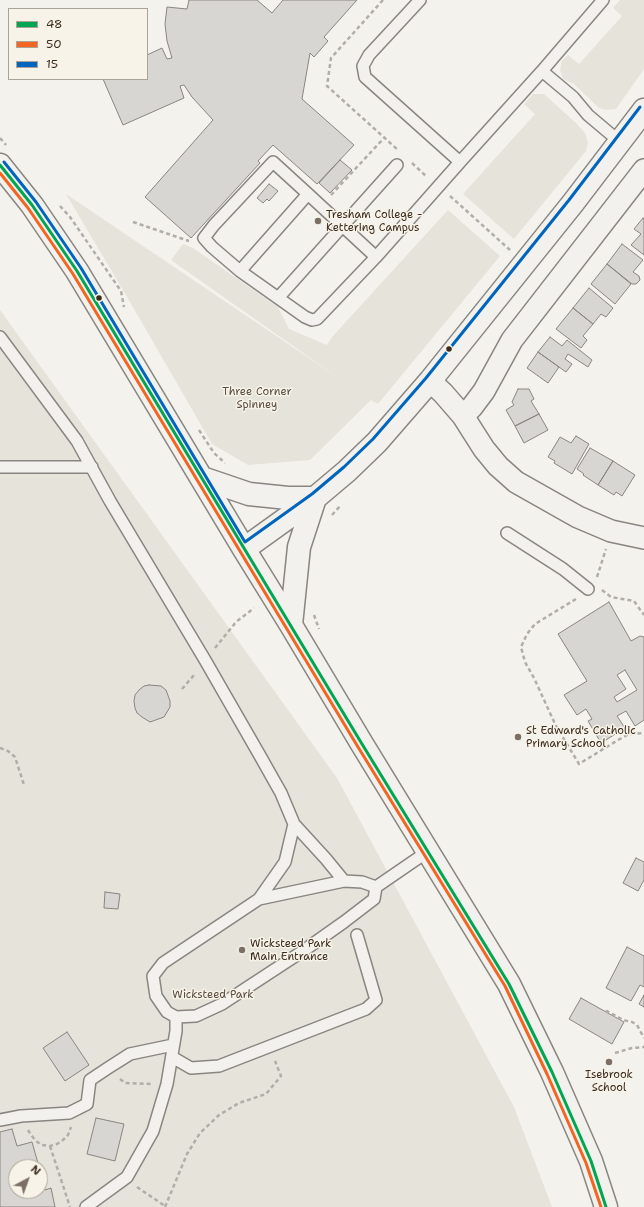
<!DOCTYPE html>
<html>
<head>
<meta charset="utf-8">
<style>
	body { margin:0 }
	#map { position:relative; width:644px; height:1207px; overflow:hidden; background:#f4f2ec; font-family:"Shantell Sans",sans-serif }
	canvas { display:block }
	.legend { position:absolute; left:8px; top:8px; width:140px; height:72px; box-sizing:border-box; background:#f7f3e8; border:1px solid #aca397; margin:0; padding:5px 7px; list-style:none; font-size:12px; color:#3b2a1e }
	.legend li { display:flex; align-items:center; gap:8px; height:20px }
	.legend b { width:20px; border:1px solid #aca397 }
	.north { position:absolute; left:8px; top:1159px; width:40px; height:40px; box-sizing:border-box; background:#f7f3e8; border:1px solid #aca397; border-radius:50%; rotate:41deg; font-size:11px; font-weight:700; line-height:16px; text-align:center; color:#3b2a1e }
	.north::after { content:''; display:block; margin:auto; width:14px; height:18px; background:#7c7066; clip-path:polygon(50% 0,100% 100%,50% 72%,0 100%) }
</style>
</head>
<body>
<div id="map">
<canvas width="644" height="1207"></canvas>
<ul class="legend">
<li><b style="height:5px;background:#00a651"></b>48</li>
<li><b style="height:5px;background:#f26522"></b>50</li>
<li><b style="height:5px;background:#0065bd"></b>15</li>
</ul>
<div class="north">N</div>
</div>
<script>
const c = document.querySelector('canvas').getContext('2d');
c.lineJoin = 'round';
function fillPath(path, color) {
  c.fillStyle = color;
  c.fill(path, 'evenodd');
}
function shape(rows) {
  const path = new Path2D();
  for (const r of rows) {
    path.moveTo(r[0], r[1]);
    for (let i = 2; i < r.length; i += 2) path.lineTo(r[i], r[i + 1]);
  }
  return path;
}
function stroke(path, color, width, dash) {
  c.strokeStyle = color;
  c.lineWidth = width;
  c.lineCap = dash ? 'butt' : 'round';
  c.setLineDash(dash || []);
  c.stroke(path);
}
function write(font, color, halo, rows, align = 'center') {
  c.font = font + ' "Shantell Sans",sans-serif';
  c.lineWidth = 3;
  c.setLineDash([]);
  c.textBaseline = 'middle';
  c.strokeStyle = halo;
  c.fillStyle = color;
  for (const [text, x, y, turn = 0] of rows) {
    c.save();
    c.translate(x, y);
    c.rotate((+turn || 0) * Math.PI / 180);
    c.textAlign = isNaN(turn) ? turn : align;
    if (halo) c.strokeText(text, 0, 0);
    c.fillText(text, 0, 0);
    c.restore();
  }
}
const green = shape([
	[620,0,644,0,644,69,616,109,605,110,599,108,574,84,563,79,560,70,562,61,568,55,579,64,622,16,613,8],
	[533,94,544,94,576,123,585,133,588,143,586,151,514,239,463,194,535,114,524,104],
	[66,194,340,379,171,260,183,244,193,248,278,307,289,329,327,345,332,337,448,210,500,256,378,404,371,400,310,460,248,465,212,444,130,302],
	[0,310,337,778,514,1107,552,1207,0,1207],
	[16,1167,40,1167,40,1191,16,1191]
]);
const building = shape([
	[189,0,257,0,272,13,283,0,357,0,324,37,328,41,314,57,310,53,302,99,354,145,317,184,273,145,258,161,260,163,191,238,145,197,213,120,192,97,184,85,180,86,184,98,123,125,103,79,147,79,147,55,162,48,167,59,172,58,167,41,165,24,167,7,187,9,189,0],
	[340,160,352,170,330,193,319,183,340,160],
	[269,184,278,191,269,201,267,199,263,203,257,198,269,184],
	[643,218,644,219,644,255,631,245,641,234,634,229,643,218],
	[622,244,643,260,633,272,639,276,640,280,636,284,632,284,607,264,622,244],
	[607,264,631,284,615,304,591,284,607,264],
	[589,288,613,308,606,317,601,314,593,324,573,308,589,288],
	[573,308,593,324,583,336,587,340,581,348,556,329,573,308],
	[550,337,562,346,567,340,592,360,588,367,568,354,565,359,572,364,566,372,538,352,550,337],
	[538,352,559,367,548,383,527,368,538,352],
	[518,389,529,389,534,399,531,401,539,414,515,426,506,410,514,405,512,402,518,389],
	[539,414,548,430,524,443,515,426,539,414],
	[576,436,589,444,572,474,554,463,555,461,548,457,560,437,571,443,576,436],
	[590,448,613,461,598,485,583,475,584,474,577,469,590,448],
	[613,461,635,475,622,496,616,492,614,495,598,485,613,461],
	[609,602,631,641,640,636,644,637,644,720,635,726,626,711,617,716,625,728,601,743,588,721,592,719,586,709,577,715,564,695,587,681,558,634,609,602],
	[625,670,637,690,617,702,614,697,626,689,617,675,625,670],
	[149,685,161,686,166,690,170,701,170,707,164,717,150,722,142,717,137,713,135,708,134,701,135,695,139,690,144,686,149,685],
	[636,858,644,862,644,880,638,891,623,883,636,858],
	[105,892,120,894,118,909,104,908,105,892],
	[627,947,644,956,644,987,640,985,631,1001,606,988,627,947],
	[644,995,644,1007,639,1004,644,995],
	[581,998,624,1022,612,1044,569,1019,581,998],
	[67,1032,89,1065,65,1081,43,1048,67,1032],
	[96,1118,124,1124,115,1161,87,1154,96,1118],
	[12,1129,17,1146,32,1142,39,1167,16,1167,16,1191,40,1191,40,1172,45,1190,51,1188,55,1207,0,1207,0,1132,12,1129]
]);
const path = shape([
	[383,0,331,58,327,86,398,150],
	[0,138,6,145],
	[412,163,427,177],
	[331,195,384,138],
	[450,196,510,250],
	[60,206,70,217,121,291,124,307],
	[133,222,189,241],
	[199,430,214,453,225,463],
	[332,515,341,505],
	[597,577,606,549],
	[602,590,611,597,634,601,644,615],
	[576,599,535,624,527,634,521,647,525,662,534,678,556,726,579,764,618,740,629,734,644,733],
	[314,615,319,629],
	[215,648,236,622,254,608],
	[182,689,195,674],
	[0,748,8,751,15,757,24,785],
	[606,1012,607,1011,623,1020,632,1022,637,1025,644,1038],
	[615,1053,632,1048,644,1047],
	[120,1079,125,1083,151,1084],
	[28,1130,31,1135,36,1141,42,1145,50,1146,57,1144,63,1140,68,1135,71,1127],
	[50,1146,70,1207],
	[137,1187,165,1206],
	[165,1207,187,1154,200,1133,219,1115,239,1103,266,1094,281,1076,275,1061]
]);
const lane = shape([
	[420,0,369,55,363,66,365,77,460,162,542,71],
	[603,0,542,71,573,97,588,115,620,142],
	[308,194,273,162,214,225,204,238,212,247,240,271,305,317,312,320,317,319,376,257,460,162],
	[240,271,308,194,376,257],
	[278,298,397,165],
	[0,337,77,441,110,501,205,660,259,754,281,793,294,824,326,859,344,881],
	[0,467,92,467],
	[507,533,563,569,588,589],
	[376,887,362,882,344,881,259,899,163,963,153,976,156,996,167,1012,176,1017,196,1016,222,1004,303,951,344,922,374,899,376,887,427,852],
	[259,899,285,862,294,824],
	[172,1057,191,1068,219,1066,366,1009,376,1000,357,935],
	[0,1120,21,1116,69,1113,87,1104,90,1080,108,1068,130,1054,173,1045],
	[86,1207,127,1177,153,1131,167,1084,176,1031,176,1017]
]);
const street = shape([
	[430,381,443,393,463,416,484,449,498,466,516,482,578,517,611,531,644,538],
	[463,416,472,407,484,391,512,340,644,170]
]);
const primary = shape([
	[0,165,32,205,77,271,244,549,291,625,362,744,509,984,552,1072,591,1161,606,1207],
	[202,478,249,494,288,498,315,498],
	[244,549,315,498,347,471,377,442,430,381,573,203,644,110],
	[291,625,299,547,315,498]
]);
const bus1 = shape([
	[0,165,32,205,77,271,362,744,509,984,552,1072,591,1161,606,1207]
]);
const bus2 = shape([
	[0,173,28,208,73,274,358,747,505,986,547,1074,586,1163,601,1207]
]);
const bus3 = shape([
	[4,162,36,202,81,268,245,542,312,494,344,467,373,439,426,378,569,200,640,107]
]);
const markers = [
	[318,221,4,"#7c7066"],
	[99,298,3.5,"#3b2a1e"],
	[449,349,3.5,"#3b2a1e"],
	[518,737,4,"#7c7066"],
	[242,950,4,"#7c7066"],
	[609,1062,4,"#7c7066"]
];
const poiNames = [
	["Tresham College -",326,215],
	["Kettering Campus",326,228],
	["St Edward's Catholic",526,731],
	["Primary School",526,744],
	["Wicksteed Park",250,944],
	["Main Entrance",250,957],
	["Isebrook",609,1075,"center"],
	["School",609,1088,"center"]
];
const parkNames = [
	["Three Corner",257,392],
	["Spinney",257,405],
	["Wicksteed Park",213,995]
];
fillPath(green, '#e6e3da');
fillPath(building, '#d8d6d2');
stroke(building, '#898580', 1);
stroke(lane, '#898580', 14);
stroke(street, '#898580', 24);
stroke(primary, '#898580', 25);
stroke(path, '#b1aeaa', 2.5, [4, 3]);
stroke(lane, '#f2f1ed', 11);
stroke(street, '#f2f1ed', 21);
stroke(primary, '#f2f1ed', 22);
stroke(bus1, '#00a651', 3);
stroke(bus2, '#f26522', 3);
stroke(bus3, '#0065bd', 3);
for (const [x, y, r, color] of markers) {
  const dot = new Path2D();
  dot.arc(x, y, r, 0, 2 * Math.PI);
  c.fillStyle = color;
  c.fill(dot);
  stroke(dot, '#f7f3e8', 1.5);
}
write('11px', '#3b2a1e', '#f7f3e8', poiNames, 'left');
write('11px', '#5b4c41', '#f7f3e8', parkNames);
</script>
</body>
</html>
